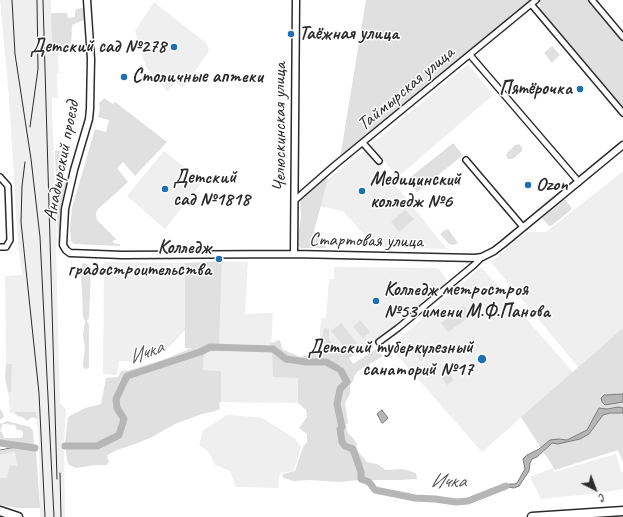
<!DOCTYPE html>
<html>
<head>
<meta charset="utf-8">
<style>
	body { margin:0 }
	#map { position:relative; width:623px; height:517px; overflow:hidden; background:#fff; font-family:Caveat,sans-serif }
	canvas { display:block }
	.north { position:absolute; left:575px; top:469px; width:40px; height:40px; -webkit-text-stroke:3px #fff; paint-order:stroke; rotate:138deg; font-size:11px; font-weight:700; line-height:16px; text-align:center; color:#2b2b2b }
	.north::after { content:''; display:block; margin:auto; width:14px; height:18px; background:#2b2b2b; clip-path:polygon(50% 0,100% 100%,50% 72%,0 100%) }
</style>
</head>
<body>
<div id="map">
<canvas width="623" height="517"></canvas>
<div class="north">С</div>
</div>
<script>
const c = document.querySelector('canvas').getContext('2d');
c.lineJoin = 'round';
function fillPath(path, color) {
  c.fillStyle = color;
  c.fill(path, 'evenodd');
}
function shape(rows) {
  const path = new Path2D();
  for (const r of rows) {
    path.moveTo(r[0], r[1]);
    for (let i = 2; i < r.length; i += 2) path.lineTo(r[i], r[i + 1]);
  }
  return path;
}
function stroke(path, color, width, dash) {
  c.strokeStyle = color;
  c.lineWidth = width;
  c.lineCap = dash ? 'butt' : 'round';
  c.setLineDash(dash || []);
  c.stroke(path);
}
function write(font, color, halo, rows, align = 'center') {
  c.font = font + ' Caveat,sans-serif';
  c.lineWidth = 3;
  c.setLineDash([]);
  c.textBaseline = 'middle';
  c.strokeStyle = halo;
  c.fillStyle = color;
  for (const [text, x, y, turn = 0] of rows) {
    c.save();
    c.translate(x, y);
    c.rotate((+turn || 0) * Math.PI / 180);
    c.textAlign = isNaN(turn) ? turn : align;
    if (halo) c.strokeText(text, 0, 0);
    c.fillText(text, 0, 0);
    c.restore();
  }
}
const built = shape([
	[0,0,51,0,52,50,58,50,59,73,57,73,58,98,52,98,52,110,57,242,56,246,60,403,66,409,64,442,65,517,40,517,39,441,36,412,10,413,8,392,11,392,12,364,6,364,6,358,5,276,22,275,19,251,17,249,18,243,9,98],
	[154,2,207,44,209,51,183,88,175,82,167,92,146,67,135,31],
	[468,64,493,95,398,177,371,145],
	[366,150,383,170,447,249,375,247,343,211,320,206,328,179],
	[164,151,203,181,165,229,127,196],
	[623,171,623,328,578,367,491,262,526,232,546,232],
	[222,261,248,262,245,314,273,313,271,349,219,347],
	[104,262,185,263,185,330,170,346,149,358,136,362,119,361,117,375,103,374],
	[334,267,436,268,440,270,447,281,445,284,368,346,343,360,319,348,321,318,326,318,329,279,334,279],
	[481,267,573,372,482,452,390,347],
	[232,350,272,351,298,378,298,403,221,402,221,371,203,370,203,358,207,352],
	[227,415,233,415,262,418,296,439,296,441,301,447,294,471,280,473,278,488,236,487,230,471,215,465,208,451,199,445,203,430],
	[15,452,17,466,7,478,0,478,0,455],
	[616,454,621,472,623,472,623,489,600,493,541,499,530,477,553,468,554,472]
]);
const green = shape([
	[366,0,531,0,340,158],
	[540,0,590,0,623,39,623,108,540,10],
	[83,8,84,20,72,25,71,52,58,53,58,50,52,50,51,13,67,13,68,18,75,17,75,12,76,9],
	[552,46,560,55,552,63,544,53],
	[104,98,113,104,115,102,167,142,135,176,123,162,117,168,128,182,97,210,96,214,97,220,117,240,113,240,113,243,120,244,120,246,74,244,71,241,70,229,72,208,95,129,106,132,109,120,98,117,100,108,99,103],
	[453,143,463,155,417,192,407,180],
	[519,144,522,147,522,151,513,159,508,159,506,156,507,153,515,145],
	[55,151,61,151,59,174,62,174,63,179,67,185,60,242,58,242],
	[325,178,328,179,314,231,327,248,301,248,297,245,301,216,300,199],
	[565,199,571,207,571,210,551,226,548,225,542,218],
	[405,210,414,219,399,232,391,222],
	[448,229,458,243,454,245,449,244,440,234,445,230],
	[222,261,219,347,271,349,271,343,280,340,282,349,300,357,320,352,324,328,329,329,329,340,345,353,355,351,356,354,349,358,353,364,376,349,383,356,358,371,354,377,353,381,350,385,350,394,345,403,348,423,346,424,347,432,353,438,357,444,356,449,367,462,377,464,386,470,403,469,416,473,417,479,402,480,359,480,339,482,310,480,293,481,282,477,283,474,295,471,303,447,307,442,307,434,299,428,307,417,306,410,298,403,298,378,273,377,272,351,232,350,207,352,203,358,203,370,221,371,221,402,219,403,220,409,212,412,202,414,175,424,152,437,135,444,117,450,107,455,109,462,106,465,96,465,76,468,69,465,67,460,65,442,68,417,85,408,101,404,106,378,118,377,121,371,130,370,162,360,192,348,185,348,185,263],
	[84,263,89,265,91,269,89,318,87,321,89,325,89,368,84,369,83,365,85,348,83,335,85,321,83,317,82,290,81,280,82,265],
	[464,306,471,316,448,332,441,323],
	[360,320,370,332,363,338,353,327],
	[341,323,357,343,348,351,331,331],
	[623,328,623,462,618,450,555,470,521,417],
	[426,343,433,353,421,361,414,352],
	[6,364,12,364,11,392,8,392,5,377],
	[448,373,454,380,447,385,442,378],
	[0,410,1,410,3,414,4,417,0,420,0,424,7,421,30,427,33,431,34,445,2,442,0,441],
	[3,424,15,425,17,430,21,430,23,432,23,436,21,438,4,438,2,432,0,431],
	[14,412,36,412,37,419,32,417,27,421,22,417,17,416],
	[21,446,35,448,36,450,40,508,18,508,0,505,0,478,7,478,10,465,17,466,15,452,0,455,0,451]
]);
const water = shape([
	[623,394,623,402,605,405,602,402,601,398,604,395,623,394],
	[618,407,623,408,623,413,610,413,603,415,589,434,580,439,558,444,552,443,537,457,532,459,530,463,529,471,519,486,514,488,508,487,498,490,498,489,510,484,515,484,517,483,525,469,523,459,527,455,539,449,550,440,559,439,567,440,587,430,599,408,607,409,618,407],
	[382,410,388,418,383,423,382,423,377,414,382,410]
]);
const stream = shape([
	[0,450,21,446]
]);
const river = shape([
	[341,371,347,382,340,389,337,404,342,427,340,429,342,442,345,446,353,449,361,472,361,479,369,482,375,490,415,498,435,499,456,502,468,501,506,486],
	[0,443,35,448],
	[65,446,97,446,119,435,124,419,117,408,116,399,127,376,200,352,210,347,273,349,286,359,306,362,326,362,337,368]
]);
const minor = shape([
	[592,0,623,37],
	[531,4,623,113],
	[470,55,579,182],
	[363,143,379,161],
	[466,160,523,227],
	[0,177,8,186,10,240,6,247,0,247],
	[295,200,335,165,536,0],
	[379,342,398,328,474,265,482,257]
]);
const tertiary = shape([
	[87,0,91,59,90,109,89,119,74,170,65,209,63,245,66,250,70,253,122,255,294,254,475,258,482,257,494,251,503,244,623,145],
	[294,254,296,0]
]);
const trunk = shape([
	[0,511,18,517],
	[532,517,623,511]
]);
const rail = shape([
	[12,0,15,54,31,159,40,237,54,517],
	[43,0,57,479],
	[30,127,38,69,37,0],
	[25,162,22,186,21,222,39,393,45,517],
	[60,473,61,517]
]);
const markers = [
	[291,34,4,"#1f6fb2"],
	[174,47,4,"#1f6fb2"],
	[124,77,4,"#1f6fb2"],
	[580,89,4,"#1f6fb2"],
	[528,185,4,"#1f6fb2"],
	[165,189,4,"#1f6fb2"],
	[362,191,4,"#1f6fb2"],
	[219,259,4,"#1f6fb2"],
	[376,301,4,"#1f6fb2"],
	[482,359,5,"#1f6fb2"]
];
const poiNames = [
	["Таёжная улица",299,34],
	["Детский сад №278",166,47,"right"],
	["Столичные аптеки",132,77],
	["Пятёрочка",572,89,"right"],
	["Детский",173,178],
	["сад №1818",173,200],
	["Медицинский",370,180],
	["колледж №6",370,202],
	["Ozon",536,185],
	["Колледж",211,248,"right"],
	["градостроительства",211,270,"right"],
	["Колледж метростроя",384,290],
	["№53 имени М.Ф.Панова",384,312],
	["Детский туберкулезный",473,348,"right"],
	["санаторий №17",473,370,"right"]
];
const streetNames = [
	["Таймырская улица",406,89,-40],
	["Челюскинская улица",280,127,-90],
	["Анадырский проезд",62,161,-79],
	["Стартовая улица",366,241,1]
];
const waterNames = [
	["Ичка",146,353,-21],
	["Ичка",448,482]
];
fillPath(built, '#efefef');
fillPath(green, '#e0e0e0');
fillPath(water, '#b6b6b6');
stroke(water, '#7e7e7e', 1);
stroke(stream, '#7e7e7e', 1);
stroke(river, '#b6b6b6', 7);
stroke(minor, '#2b2b2b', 8);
stroke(tertiary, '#2b2b2b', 9);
stroke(trunk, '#2b2b2b', 11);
stroke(minor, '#fff', 5);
stroke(tertiary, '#fff', 6);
stroke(trunk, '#fff', 8);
stroke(rail, '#2b2b2b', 1);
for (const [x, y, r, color] of markers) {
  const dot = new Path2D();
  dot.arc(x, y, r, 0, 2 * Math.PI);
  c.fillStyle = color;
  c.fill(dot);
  stroke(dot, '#fff', 1.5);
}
write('bold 19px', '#2b2b2b', '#fff', poiNames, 'left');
write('19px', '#2b2b2b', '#fff', streetNames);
write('italic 20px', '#5c5c5c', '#fff', waterNames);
</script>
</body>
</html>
